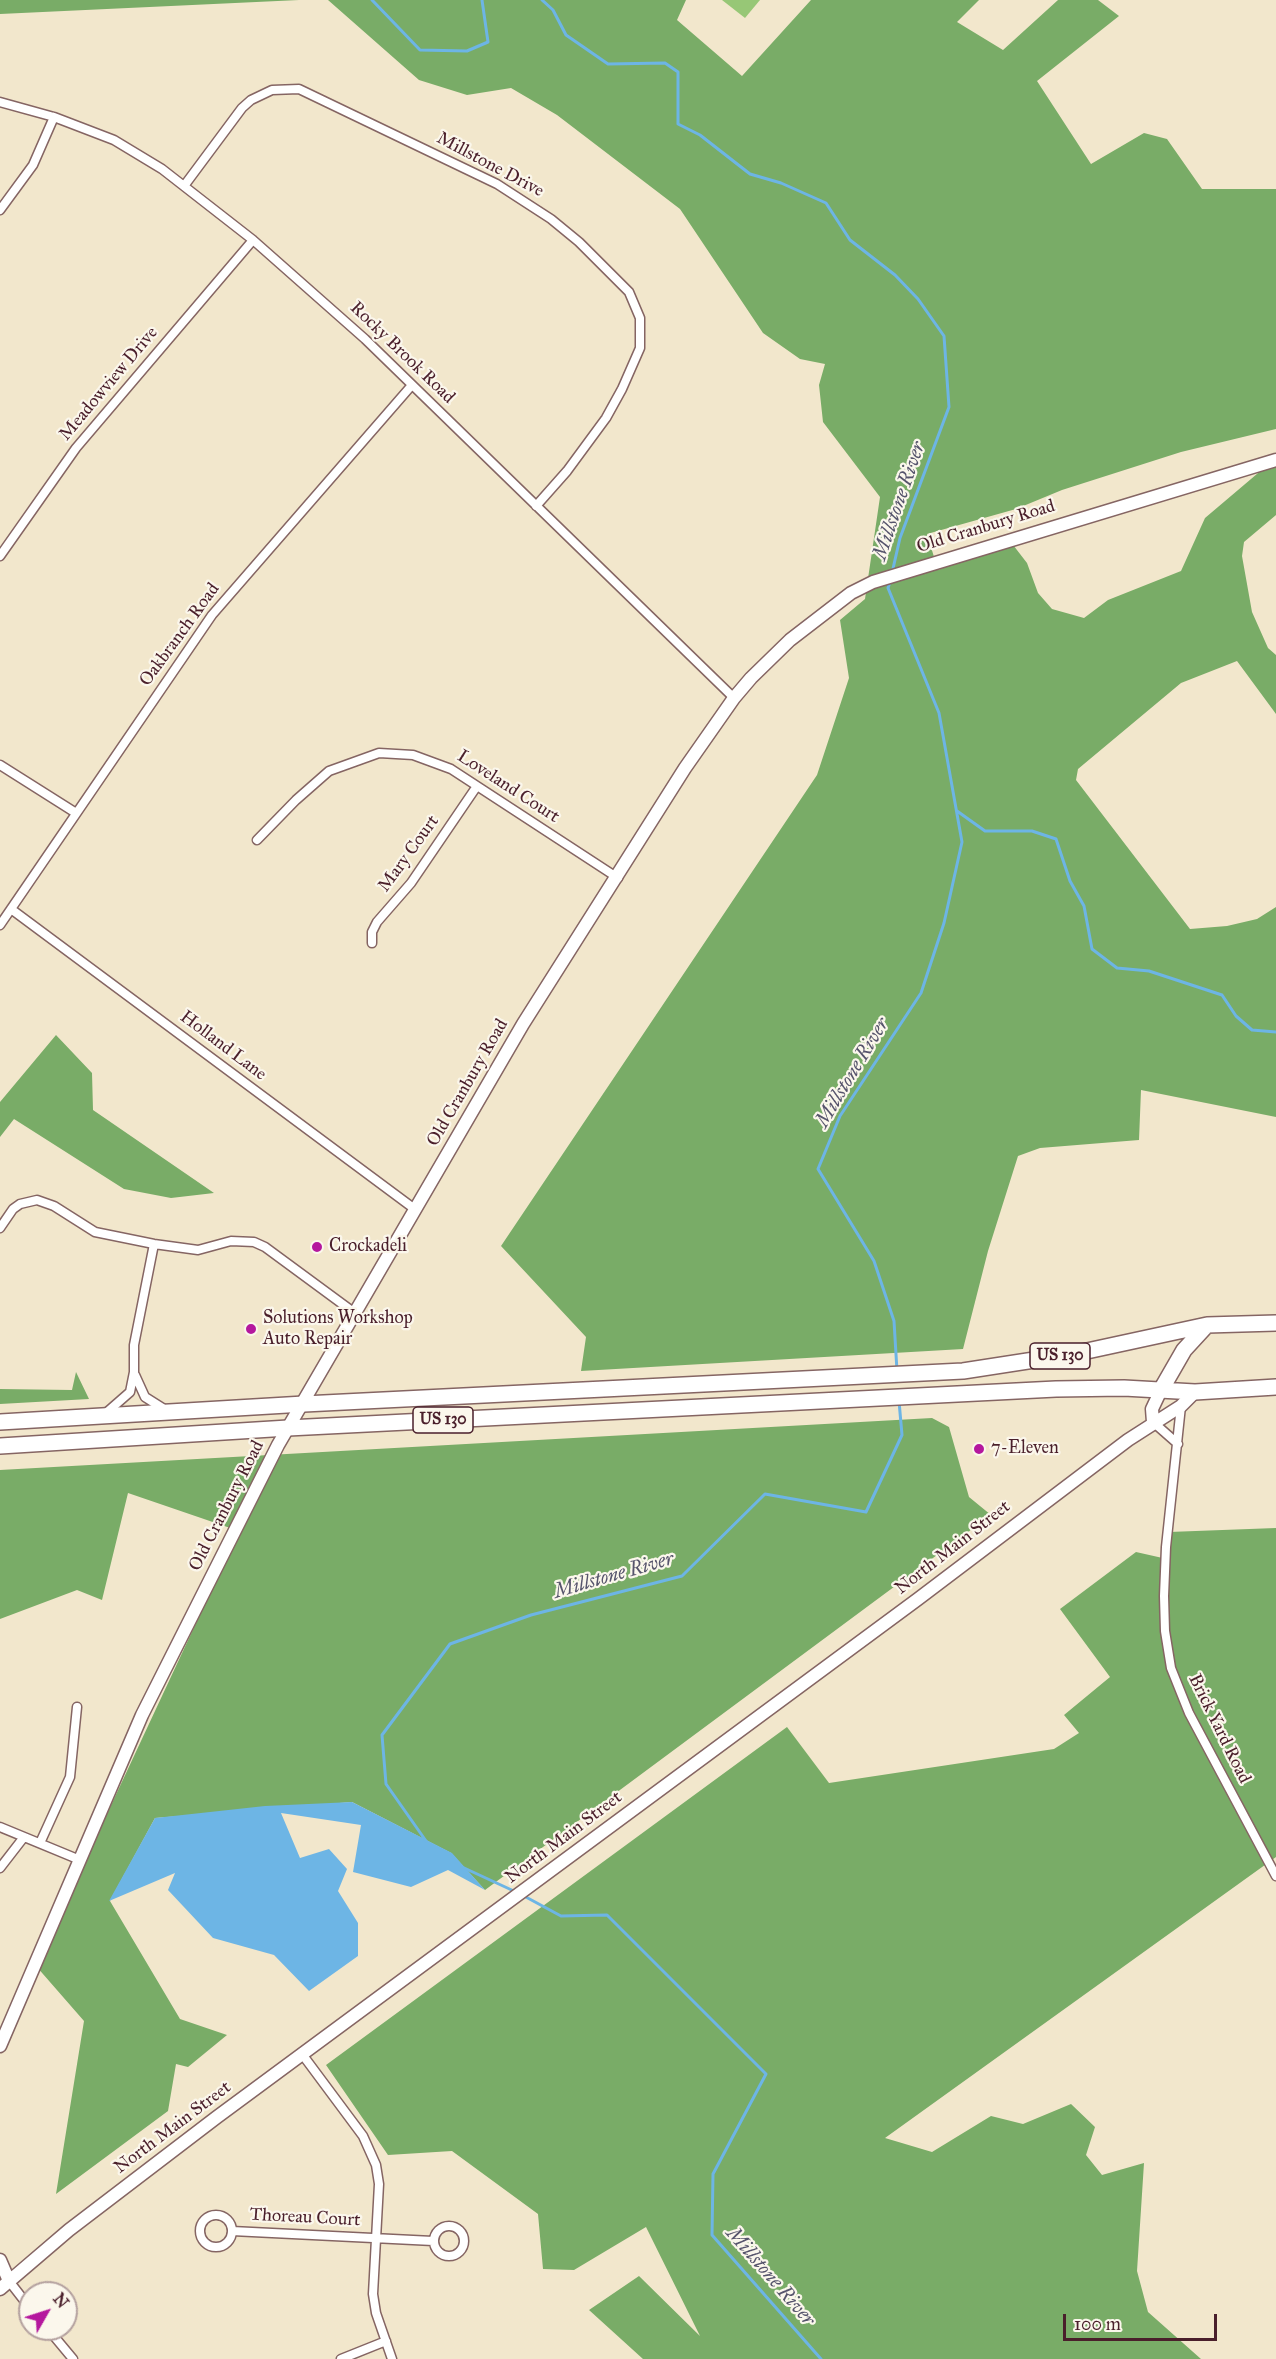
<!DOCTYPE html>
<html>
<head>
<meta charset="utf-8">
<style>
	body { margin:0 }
	#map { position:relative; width:1276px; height:2359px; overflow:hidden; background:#f2e7cc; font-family:"IM FELL Great Primer",serif }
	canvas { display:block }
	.north { position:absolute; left:18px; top:2281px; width:60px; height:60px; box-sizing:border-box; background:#fbf7ec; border:2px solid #b4a19f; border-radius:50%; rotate:51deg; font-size:16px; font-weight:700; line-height:24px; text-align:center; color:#4a1f2b }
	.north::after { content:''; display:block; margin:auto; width:21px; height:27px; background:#b5179e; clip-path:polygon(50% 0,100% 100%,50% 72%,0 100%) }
	.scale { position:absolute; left:1063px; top:2314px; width:154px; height:27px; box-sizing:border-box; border:3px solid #4a1f2b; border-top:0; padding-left:8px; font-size:18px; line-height:21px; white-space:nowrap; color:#4a1f2b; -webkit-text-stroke:4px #fbf7ec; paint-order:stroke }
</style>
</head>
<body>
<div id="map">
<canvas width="1276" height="2359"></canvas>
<div class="north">N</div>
<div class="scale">100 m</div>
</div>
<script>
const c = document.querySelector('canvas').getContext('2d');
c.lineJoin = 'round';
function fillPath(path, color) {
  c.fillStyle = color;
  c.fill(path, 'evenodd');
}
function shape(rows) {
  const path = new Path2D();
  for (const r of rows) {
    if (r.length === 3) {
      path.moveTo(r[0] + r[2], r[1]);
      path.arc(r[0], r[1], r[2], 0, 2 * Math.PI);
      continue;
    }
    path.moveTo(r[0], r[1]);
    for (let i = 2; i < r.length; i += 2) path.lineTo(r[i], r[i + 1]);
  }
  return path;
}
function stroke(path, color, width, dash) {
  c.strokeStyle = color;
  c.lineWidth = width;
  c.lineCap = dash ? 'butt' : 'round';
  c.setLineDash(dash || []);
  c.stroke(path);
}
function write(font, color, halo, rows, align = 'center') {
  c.font = font + ' "IM FELL Great Primer",serif';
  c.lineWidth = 4.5;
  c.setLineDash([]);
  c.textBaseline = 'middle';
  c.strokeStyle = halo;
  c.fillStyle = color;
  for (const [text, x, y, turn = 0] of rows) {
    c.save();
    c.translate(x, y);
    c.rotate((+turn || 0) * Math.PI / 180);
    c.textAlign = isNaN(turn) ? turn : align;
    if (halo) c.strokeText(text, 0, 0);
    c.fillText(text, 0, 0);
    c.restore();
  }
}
const green = shape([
	[722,0,760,0,745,18]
]);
const forest = shape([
	[0,0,299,0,0,14],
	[328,0,686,0,677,20,742,76,811,0,979,0,957,22,1003,50,1058,0,1098,0,1119,16,1037,81,1091,164,1144,133,1167,139,1202,189,1276,189,1276,429,1181,452,1062,490,1016,509,927,534,938,570,1010,541,1027,563,1038,593,1052,609,1084,618,1108,600,1181,571,1205,518,1264,468,1276,466,1276,515,1244,542,1242,556,1252,612,1268,648,1276,655,1276,714,1237,661,1181,683,1078,769,1076,780,1190,929,1227,926,1257,919,1276,907,1276,1117,1141,1090,1139,1140,1040,1148,1018,1156,988,1251,963,1349,581,1371,586,1337,501,1246,817,775,849,678,840,620,865,599,880,497,823,422,819,385,825,364,800,359,763,333,680,209,557,115,511,88,467,95,419,80],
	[56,1035,92,1073,93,1110,214,1193,171,1198,124,1189,14,1119,0,1137,0,1102],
	[76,1372,89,1399,0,1404,0,1389,72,1390],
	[932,1418,949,1427,969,1497,991,1515,485,1890,451,1853,352,1802,155,1818,110,1901,180,2019,227,2035,188,2067,176,2064,168,2111,56,2194,84,2021,36,1966,239,1531,128,1493,102,1600,77,1590,0,1619,0,1470],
	[1276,1528,1276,1857,885,2138,932,2152,991,2116,1023,2124,1071,2104,1095,2127,1086,2155,1102,2175,1144,2163,1137,2271,1148,2312,1201,2359,643,2359,589,2310,639,2276,700,2336,646,2227,574,2270,543,2269,538,2214,452,2151,388,2155,326,2065,787,1727,829,1783,1054,1749,1079,1733,1064,1715,1110,1677,1060,1609,1136,1552,1167,1559,1169,1532]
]);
const water = shape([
	[352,1802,452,1853,485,1890,448,1870,411,1887,353,1872,361,1825,281,1813,300,1858,329,1849,347,1869,338,1891,358,1923,358,1956,309,1991,274,1955,213,1938,168,1890,175,1873,109,1901,155,1818,265,1806]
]);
const stream = shape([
	[372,0,420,50,467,51,488,42,482,0],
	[542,0,553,10,566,35,608,64,665,63,678,72,678,124,700,135,750,174,781,183,826,203,850,240,895,275,918,299,944,336,949,407,900,538,892,573],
	[890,582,888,588,939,713,962,842,944,923,921,993,840,1116,818,1169,874,1261,894,1321,897,1371],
	[957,811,985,831,1032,831,1056,839,1070,881,1084,906,1092,949,1117,968,1149,971,1222,995,1236,1016,1252,1030,1276,1032],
	[426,1841,386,1784,382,1735,450,1644,531,1615,682,1576,765,1494,866,1512,902,1435,899,1401],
	[462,1867,516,1892],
	[524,1896,561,1916,607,1915,766,2074,713,2174,712,2235,821,2359]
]);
const street = shape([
	[0,102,54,117,114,140,162,169,253,240,365,339,734,698],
	[184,186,242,108,251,100,272,90,299,89,497,184,551,219,579,242,629,292,640,318,640,348,622,389,606,418,567,471,536,506],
	[0,210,33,165,54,117],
	[0,556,76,448,253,240],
	[0,765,76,813],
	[257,840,296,800,329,771,379,753,413,755,451,769,618,878],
	[11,909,416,1210],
	[0,925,212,615,412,385],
	[372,943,372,932,377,922,411,883,477,786],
	[0,1228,13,1209,20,1204,37,1200,54,1206,95,1232,154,1244,198,1250,231,1241,254,1242,265,1247,356,1314],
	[135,1375,145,1397,164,1409],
	[1181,1406,1166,1547,1164,1596,1165,1631,1171,1668,1189,1713,1276,1876],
	[106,1413,130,1392,134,1372,134,1345,154,1244],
	[1153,1422,1178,1444],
	[0,1827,80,1860],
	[40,1843,70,1777,77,1707],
	[0,1868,24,1837],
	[302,2054,363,2136,376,2165,379,2184,373,2294,376,2313,392,2359],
	[216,2231,16],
	[449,2241,15],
	[232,2231,433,2241],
	[9,2281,30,2308],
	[48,2329,73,2359],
	[341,2359,386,2341]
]);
const secondary = shape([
	[1153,1422,1152,1409,1161,1390],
	[0,2046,142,1715,278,1445,523,1024,685,768,734,698,751,678,790,640,851,593,873,582,1276,460],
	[0,2260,9,2281],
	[0,2289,69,2230,217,2117,918,1599,1128,1440,1181,1406,1195,1392]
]);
const highway = shape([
	[1161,1390,1184,1350,1207,1325],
	[0,1422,304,1404,963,1371,1073,1354,1207,1325,1276,1323],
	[0,1446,288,1428,1056,1389,1124,1388,1195,1392,1276,1387]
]);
const markers = [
	[317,1247,6,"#b5179e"],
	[251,1329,6,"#b5179e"],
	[979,1449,6,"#b5179e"]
];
const shields = [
	[1060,1356,60],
	[443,1420,60]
];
const shieldNames = [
	["US 130",1060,1356],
	["US 130",443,1420]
];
const streetNames = [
	["Millstone Drive",490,165,28],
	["Rocky Brook Road",402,353,44],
	["Meadowview Drive",109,384,-50],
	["Old Cranbury Road",986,527,-17],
	["Oakbranch Road",180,635,-54],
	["Loveland Court",508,787,33],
	["Mary Court",409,854,-54],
	["Holland Lane",223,1046,37],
	["Old Cranbury Road",468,1083,-60],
	["Old Cranbury Road",227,1506,-63],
	["North Main Street",953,1548,-38],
	["Brick Yard Road",1219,1729,64],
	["North Main Street",564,1838,-37],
	["North Main Street",173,2128,-37],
	["Thoreau Court",305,2218,3]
];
const poiNames = [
	["Crockadeli",329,1247],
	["Solutions Workshop",263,1319],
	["Auto Repair",263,1340],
	["7-Eleven",991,1449]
];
const waterNames = [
	["Millstone River",900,501,-71],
	["Millstone River",853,1073,-59],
	["Millstone River",614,1576,-16],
	["Millstone River",770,2277,49]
];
fillPath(green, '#97c776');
fillPath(forest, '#79ac67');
fillPath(water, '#6db5e5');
stroke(stream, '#6db5e5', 3);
stroke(street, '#856563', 11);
stroke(secondary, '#856563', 15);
stroke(highway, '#856563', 18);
stroke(street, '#fff', 8);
stroke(secondary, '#fff', 12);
stroke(highway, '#fff', 15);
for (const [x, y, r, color] of markers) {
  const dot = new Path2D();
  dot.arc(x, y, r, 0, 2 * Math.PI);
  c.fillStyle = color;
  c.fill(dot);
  stroke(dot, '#fbf7ec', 2);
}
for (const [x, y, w] of shields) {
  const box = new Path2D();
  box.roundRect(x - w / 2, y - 13, w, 26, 4.5);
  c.fillStyle = '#fbf7ec';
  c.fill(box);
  stroke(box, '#4a1f2b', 1.5);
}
write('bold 16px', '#4a1f2b', null, shieldNames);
write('18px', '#4a1f2b', '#fbf7ec', streetNames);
write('18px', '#4a1f2b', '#fbf7ec', poiNames, 'left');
write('italic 20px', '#56546c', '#fbf7ec', waterNames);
</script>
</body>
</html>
